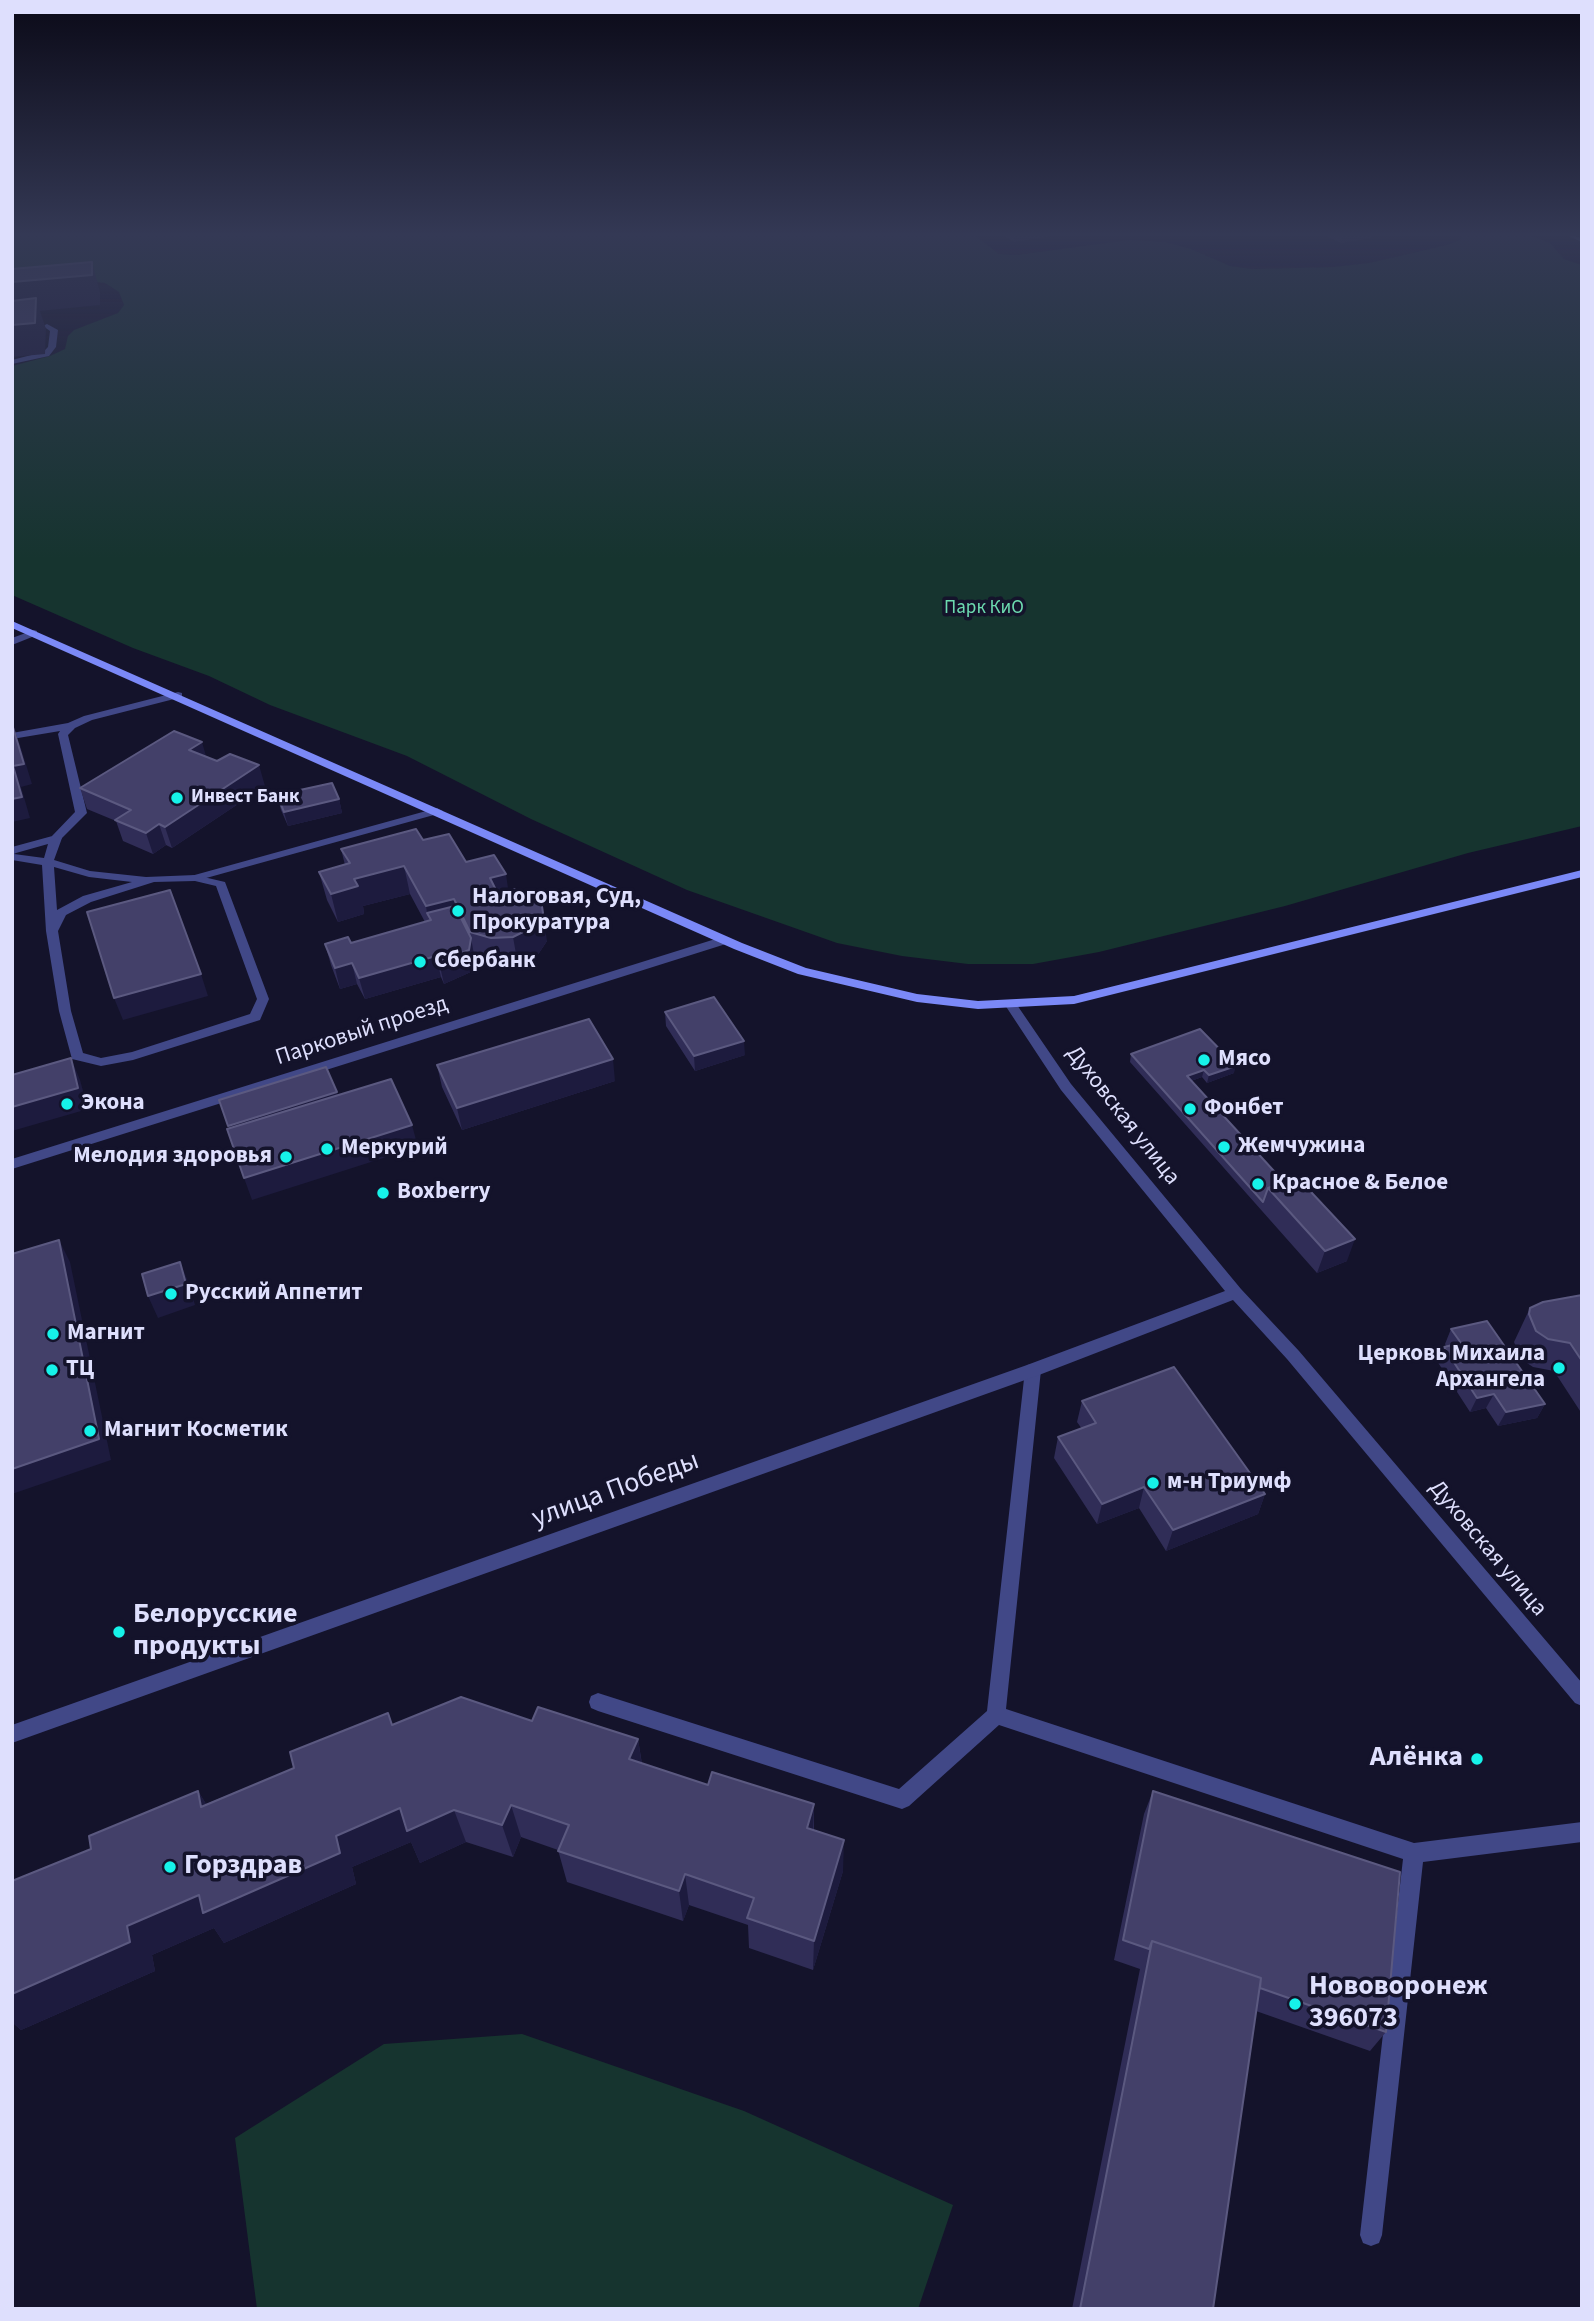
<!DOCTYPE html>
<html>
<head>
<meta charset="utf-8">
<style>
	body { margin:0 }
	#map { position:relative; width:1594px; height:2321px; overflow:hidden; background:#14132b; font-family:"Source Sans 3",sans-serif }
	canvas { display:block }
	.frame { position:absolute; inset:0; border:14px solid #dedffd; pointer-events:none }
</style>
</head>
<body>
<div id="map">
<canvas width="1594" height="2321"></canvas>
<div class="frame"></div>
</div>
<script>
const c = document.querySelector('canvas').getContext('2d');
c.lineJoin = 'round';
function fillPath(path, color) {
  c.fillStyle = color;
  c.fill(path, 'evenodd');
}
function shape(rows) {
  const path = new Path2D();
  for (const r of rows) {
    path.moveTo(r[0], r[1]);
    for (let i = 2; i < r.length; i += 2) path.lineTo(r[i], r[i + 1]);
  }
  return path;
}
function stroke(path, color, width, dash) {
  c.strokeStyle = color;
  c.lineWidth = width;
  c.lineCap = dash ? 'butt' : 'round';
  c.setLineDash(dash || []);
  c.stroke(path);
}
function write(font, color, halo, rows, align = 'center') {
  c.font = font + ' "Source Sans 3",sans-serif';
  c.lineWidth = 7;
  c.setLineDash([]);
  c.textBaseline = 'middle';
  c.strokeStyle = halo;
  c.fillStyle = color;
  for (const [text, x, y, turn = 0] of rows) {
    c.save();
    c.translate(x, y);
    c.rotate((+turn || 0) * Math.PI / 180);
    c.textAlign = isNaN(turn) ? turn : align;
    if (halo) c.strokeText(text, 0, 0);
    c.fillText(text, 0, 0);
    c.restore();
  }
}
const green = shape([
	[31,234,973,234,999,254,1016,255,1130,240,1165,242,1191,249,1230,266,1252,269,1334,267,1369,263,1447,245,1460,240,1463,234,1527,234,1537,238,1550,243,1564,259,1582,265,1582,826,1468,853,1285,906,1099,952,1033,964,968,964,902,956,837,943,687,890,531,819,407,756,270,705,209,676,133,648,12,595,12,366,50,356,65,349,68,336,74,330,118,313,124,305,119,292,105,283,77,280,12,280,12,236],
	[522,2034,744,2111,953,2205,918,2309,257,2309,235,2138,384,2044]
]);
const lane = shape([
	[47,324,58,330,56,347,49,356,12,364,12,360,43,352,48,347,50,331,43,326,47,324],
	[56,835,62,838,54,860,90,871,146,877,195,875,225,882,269,999,260,1020,133,1060,101,1066,72,1059,59,1011,46,931,42,865,12,860,12,847,56,835],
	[48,844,44,858,14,854,16,853,48,844],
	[54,867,89,877,132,882,83,896,57,910,54,867],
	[195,881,216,886,257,999,250,1014,132,1052,101,1058,83,1053,71,1011,58,931,66,915,91,902,154,882,195,881],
	[1033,1364,1039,1365,1041,1370,1006,1709,1414,1843,1582,1822,1582,1842,1423,1862,1382,2235,1379,2243,1371,2246,1363,2243,1360,2235,1403,1859,999,1725,909,1806,902,1809,598,1711,591,1708,589,1702,591,1696,598,1693,899,1789,987,1711,1025,1370,1027,1365,1033,1364]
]);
const street = shape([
	[34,630,37,631,37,635,12,645,12,638,34,630],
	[178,692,182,693,182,697,92,720,75,728,68,735,87,813,60,840,52,840,52,836,75,812,58,734,60,731,12,739,12,733,68,723,84,716,178,692],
	[437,808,443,811,441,813,199,880,195,881,189,878,191,876,437,808],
	[725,936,731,940,729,943,12,1169,12,1159,725,936],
	[1011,1001,1015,1002,1071,1084,1241,1289,1299,1351,1582,1683,1582,1706,1575,1703,1287,1359,1233,1300,1039,1375,12,1743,12,1725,1027,1365,1225,1291,1061,1090,1005,1005,1011,1001]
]);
const secondary = shape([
	[1565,234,1582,238,1582,242,1566,235,1565,234],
	[12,621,742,943,806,968,917,994,978,1001,1074,996,1582,870,1582,877,1074,1004,978,1009,917,1002,798,974,734,949,12,628,12,621]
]);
const wall = shape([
	[1002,234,1062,234,1014,242],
	[1322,234,1371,234,1370,238,1341,243],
	[206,757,265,786,172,848,166,845,153,854,123,841,116,821,87,809,80,788],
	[277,795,339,799,342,813,288,826,281,810],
	[423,840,466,862,508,890,547,941,537,956,518,965,496,966,475,960,473,971,444,984,441,977,365,999,357,984,340,989,331,965,325,944,351,943,425,922,410,894,363,906,364,914,338,922,327,900,319,872,345,865,341,849],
	[665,1012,745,1055,695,1071,666,1026],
	[1131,1054,1234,1073,1207,1083,1202,1077,1191,1081,1347,1261,1317,1273,1130,1062],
	[437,1065,615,1081,462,1130,442,1087],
	[1582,1295,1582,1414,1554,1371,1533,1367,1521,1359,1514,1342,1530,1308],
	[1451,1329,1545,1404,1537,1418,1498,1426,1486,1408,1470,1412,1437,1361,1444,1347,1446,1346,1445,1344],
	[1082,1401,1265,1494,1258,1514,1166,1551,1139,1508,1097,1524,1054,1458,1058,1437,1082,1429,1077,1422],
	[532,1721,638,1739,642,1764,708,1785,814,1804,814,1830,843,1871,813,1970,749,1948,748,1925,689,1905,683,1921,567,1882,558,1850,521,1837,513,1857,466,1842,420,1863,411,1842,352,1867,356,1884,224,1943,214,1928,152,1955,155,1971,21,2030,12,2022,12,1881,91,1849,198,1791,206,1804,294,1768,393,1724],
	[1153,1791,1386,2032,1370,2051,1256,2011,1213,2309,1072,2309,1140,1969,1114,1960,1144,1814]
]);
const shadedWall = shape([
	[1015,234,1062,234,1014,242],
	[1343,234,1371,234,1370,238,1341,243],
	[92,262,100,292,100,305,40,311,46,329,45,354,12,357,12,282],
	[12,724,20,745,32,784,21,787,30,818,12,822],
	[202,742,208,763,189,750],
	[259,765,265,786,172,848,165,827],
	[339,799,342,813,288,826,284,812],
	[159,824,166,845,153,854,146,833],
	[404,866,410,894,363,906,364,914,338,922,331,894,354,879],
	[506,874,510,902,495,906,490,878],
	[454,899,459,927,431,920,427,913,426,906],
	[541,900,547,941,537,956,518,965,513,937],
	[471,938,475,960,473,971,444,984,439,962],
	[436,956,441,977,365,999,359,978],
	[352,963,357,984,340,989,335,968],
	[201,974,208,996,123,1020,114,998],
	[744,1041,745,1055,695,1071,694,1056],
	[71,1058,80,1080,88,1109,12,1131,12,1107],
	[613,1059,615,1081,462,1130,457,1108],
	[1236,1066,1234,1073,1207,1083,1209,1075],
	[1204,1070,1202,1077,1185,1083,1187,1076],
	[337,1092,343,1114,236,1148,228,1126],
	[412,1125,418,1147,252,1200,244,1178],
	[1355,1239,1347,1261,1317,1273,1325,1251],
	[59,1240,70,1262,111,1460,12,1494,12,1469],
	[180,1262,189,1284,195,1305,158,1318,148,1296],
	[1494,1394,1486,1408,1470,1412,1477,1398],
	[1545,1404,1537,1418,1498,1426,1506,1412],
	[1144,1487,1139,1508,1097,1524,1102,1504],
	[1265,1494,1258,1514,1166,1551,1173,1530],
	[638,1739,643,1773,629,1759],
	[198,1791,218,1823,201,1807],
	[814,1804,813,1837,807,1828],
	[511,1805,521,1837,513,1857,502,1825],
	[400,1808,454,1810,466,1842,420,1863,411,1842,352,1867,356,1884,224,1943,214,1928,152,1955,155,1971,21,2030,12,2022,12,1994,127,1926],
	[844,1840,843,1871,813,1970,814,1941],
	[685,1874,689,1905,683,1921,679,1891]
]);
const building = shape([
	[92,262,92,275,12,282,12,269,92,262],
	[36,298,35,323,12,325,12,301,36,298],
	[12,724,24,764,13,766,22,797,12,799,12,724],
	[174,731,202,742,189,750,217,761,230,754,259,765,165,827,159,824,146,833,115,820,131,810,80,788,174,731],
	[332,783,339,799,284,812,277,795,332,783],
	[416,829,423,840,449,834,466,862,494,855,506,874,490,878,497,892,513,889,528,892,541,900,543,913,533,927,513,937,491,938,470,932,454,899,426,906,404,866,354,879,358,886,331,894,319,872,350,863,341,849,416,829],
	[170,890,201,974,114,998,87,912,170,890],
	[455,906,471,938,469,950,439,962,436,956,359,978,352,963,335,968,325,944,348,937,351,943,431,920,427,913,455,906],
	[714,997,744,1041,694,1056,665,1012,714,997],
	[589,1019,613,1059,457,1108,437,1065,589,1019],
	[1200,1029,1236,1066,1209,1075,1204,1070,1187,1076,1284,1182,1268,1188,1263,1202,1131,1054,1200,1029],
	[71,1058,78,1088,12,1107,12,1075,71,1058],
	[326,1067,337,1092,228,1126,219,1100,326,1067],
	[391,1079,412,1125,244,1178,227,1129,391,1079],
	[1297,1177,1355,1239,1325,1251,1268,1188,1297,1177],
	[59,1240,99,1439,12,1469,12,1254,59,1240],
	[180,1262,186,1284,148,1296,142,1274,180,1262],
	[1582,1295,1582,1361,1570,1343,1548,1339,1536,1331,1529,1314,1530,1308,1543,1302,1582,1295],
	[1487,1321,1545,1404,1506,1412,1494,1394,1477,1398,1444,1347,1461,1343,1451,1329,1487,1321],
	[1174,1367,1265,1494,1173,1530,1144,1487,1102,1504,1058,1437,1096,1423,1082,1401,1174,1367],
	[461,1697,532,1721,538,1707,638,1739,629,1759,708,1785,712,1772,814,1804,807,1828,844,1840,814,1941,747,1918,754,1898,685,1874,679,1891,558,1851,569,1825,511,1805,502,1825,454,1810,407,1831,400,1808,336,1836,340,1853,203,1913,199,1895,127,1926,130,1942,12,1994,12,1881,91,1849,89,1836,198,1791,201,1807,294,1768,290,1752,388,1713,392,1725,461,1697],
	[1153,1791,1400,1872,1386,2032,1260,1988,1261,1978,1152,1941,1149,1949,1123,1940,1153,1791],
	[1152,1941,1261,1978,1213,2309,1080,2309,1152,1941]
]);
const markers = [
	[177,798,7,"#16f2e9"],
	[458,911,7,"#16f2e9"],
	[420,962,7,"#16f2e9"],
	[1204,1060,7,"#16f2e9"],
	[67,1104,7,"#16f2e9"],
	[1190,1109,7,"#16f2e9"],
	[1224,1147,7,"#16f2e9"],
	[327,1149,7,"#16f2e9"],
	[286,1157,7,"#16f2e9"],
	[1258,1184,7,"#16f2e9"],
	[383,1193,7,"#16f2e9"],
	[171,1294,7,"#16f2e9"],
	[53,1334,7,"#16f2e9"],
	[1559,1368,7,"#16f2e9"],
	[52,1370,7,"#16f2e9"],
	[90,1431,7,"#16f2e9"],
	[1153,1483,7,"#16f2e9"],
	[119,1632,7,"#16f2e9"],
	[1477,1759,7,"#16f2e9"],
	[170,1867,7,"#16f2e9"],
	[1295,2004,7,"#16f2e9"]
];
const farParknames = [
	["Парк КиО",984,609]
];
const farPoinames = [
	["Инвест Банк",191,798]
];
const poiNames = [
	["Налоговая, Суд,",472,898],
	["Прокуратура",472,924],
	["Сбербанк",434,962],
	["Мясо",1218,1060],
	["Экона",81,1104],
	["Фонбет",1204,1109],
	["Жемчужина",1238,1147],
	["Меркурий",341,1149],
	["Мелодия здоровья",272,1157,"right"],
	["Красное & Белое",1272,1184],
	["Boxberry",397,1193],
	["Русский Аппетит",185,1294],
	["Магнит",67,1334],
	["Церковь Михаила",1545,1355,"right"],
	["Архангела",1545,1381,"right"],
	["ТЦ",66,1370],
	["Магнит Косметик",104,1431],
	["м-н Триумф",1167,1483]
];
const streetNames = [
	["Парковый проезд",362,1032,-18],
	["Духовская улица",1122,1116,52],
	["Духовская улица",1487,1549,50]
];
const nearStreetnames = [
	["улица Победы",616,1491,-20]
];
const nearPoinames = [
	["Белорусские",133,1616],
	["продукты",133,1648],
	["Алёнка",1463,1759,"right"],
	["Горздрав",184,1867],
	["Нововоронеж",1309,1988],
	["396073",1309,2020]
];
fillPath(green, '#16342f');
fillPath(lane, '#414887');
fillPath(street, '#414887');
fillPath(secondary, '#7b89f7');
fillPath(wall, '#302d57');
fillPath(shadedWall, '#1d1b3e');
fillPath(building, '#434069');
stroke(building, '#5b5980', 2);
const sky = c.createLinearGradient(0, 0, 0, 559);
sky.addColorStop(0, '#0b0a18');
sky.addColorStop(0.42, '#343955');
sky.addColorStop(1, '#34395500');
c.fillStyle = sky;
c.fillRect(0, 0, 1594, 559);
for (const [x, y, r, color] of markers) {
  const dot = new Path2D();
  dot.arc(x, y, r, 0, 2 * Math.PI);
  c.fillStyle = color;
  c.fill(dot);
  stroke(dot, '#14132b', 2.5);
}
write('19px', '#6ddbb0', '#14132b', farParknames);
write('bold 19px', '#dedffd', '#14132b', farPoinames, 'left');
write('bold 23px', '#dedffd', '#14132b', poiNames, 'left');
write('23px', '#dedffd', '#14132b', streetNames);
write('28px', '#dedffd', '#14132b', nearStreetnames);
write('bold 28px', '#dedffd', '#14132b', nearPoinames, 'left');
</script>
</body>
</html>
